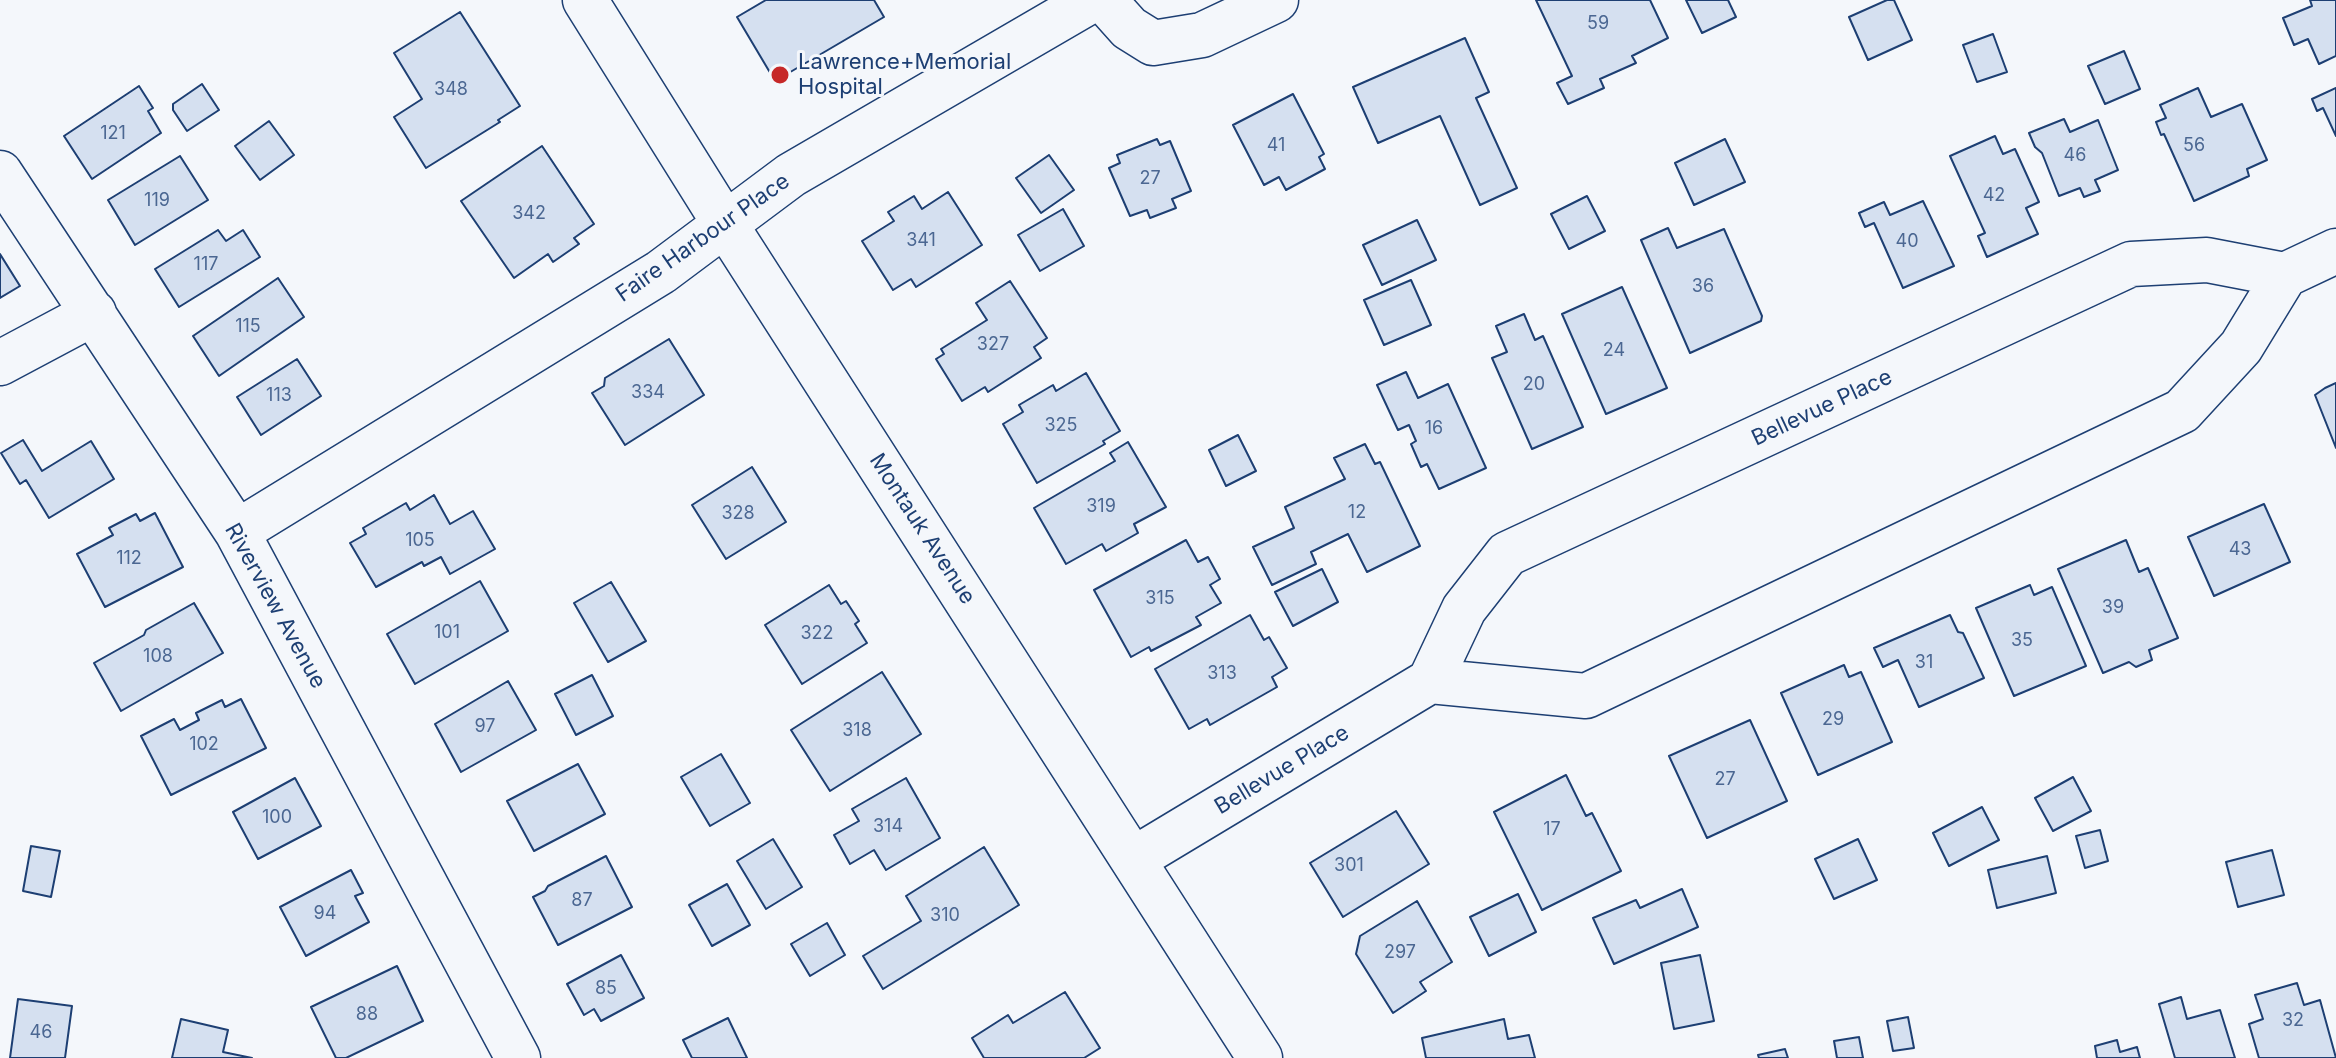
<!DOCTYPE html>
<html>
<head>
<meta charset="utf-8">
<style>
	body { margin:0 }
	canvas { display:block; background:#f4f7fb }
</style>
</head>
<body>
<canvas width="2336" height="1058"></canvas>
<script>
const c = document.querySelector('canvas').getContext('2d');
c.lineJoin = 'round';
function fillPath(path, color) {
  c.fillStyle = color;
  c.fill(path, 'evenodd');
}
function shape(rows) {
  const path = new Path2D();
  for (const r of rows) {
    path.moveTo(r[0], r[1]);
    for (let i = 2; i < r.length; i += 2) path.lineTo(r[i], r[i + 1]);
  }
  return path;
}
function stroke(path, color, width, dash) {
  c.strokeStyle = color;
  c.lineWidth = width;
  c.lineCap = dash ? 'butt' : 'round';
  c.setLineDash(dash || []);
  c.stroke(path);
}
function write(font, color, halo, rows, align = 'center') {
  c.font = font + ' Inter,sans-serif';
  c.lineWidth = 6;
  c.setLineDash([]);
  c.textBaseline = 'middle';
  c.strokeStyle = halo;
  c.fillStyle = color;
  for (const [text, x, y, turn = 0] of rows) {
    c.save();
    c.translate(x, y);
    c.rotate((+turn || 0) * Math.PI / 180);
    c.textAlign = isNaN(turn) ? turn : align;
    if (halo) c.strokeText(text, 0, 0);
    c.fillText(text, 0, 0);
    c.restore();
  }
}
const building = shape([
	[766,0,874,0,884,17,775,81,737,17,766,0],
	[1536,0,1650,0,1668,38,1632,56,1636,63,1600,79,1604,88,1568,104,1557,83,1572,76,1536,0],
	[1686,0,1728,0,1736,17,1702,33,1686,0],
	[1887,0,1894,0,1912,40,1868,60,1849,17,1887,0],
	[2310,0,2336,0,2336,56,2319,64,2308,39,2294,45,2283,18,2312,6,2310,0],
	[460,12,520,106,498,120,500,122,426,168,394,117,422,99,394,53,460,12],
	[1993,34,2007,72,1977,82,1963,45,1993,34],
	[1465,38,1489,92,1476,98,1517,188,1480,205,1440,116,1378,143,1353,87,1465,38],
	[2124,51,2140,89,2105,104,2088,66,2124,51],
	[202,84,219,110,187,131,173,110,173,104,202,84],
	[139,86,153,108,148,111,161,133,92,179,64,136,139,86],
	[2198,88,2211,117,2242,104,2267,160,2247,169,2249,176,2194,201,2164,134,2161,135,2156,122,2166,118,2160,105,2198,88],
	[2336,88,2336,136,2323,108,2317,111,2312,99,2336,88],
	[1293,94,1324,154,1319,157,1325,169,1286,190,1279,177,1264,185,1233,125,1293,94],
	[2064,119,2070,132,2098,120,2118,170,2095,180,2100,191,2084,197,2080,188,2059,196,2042,153,2035,147,2029,133,2064,119],
	[269,121,294,155,260,180,235,146,269,121],
	[1995,136,2003,154,2015,149,2039,202,2026,208,2038,234,1987,257,1978,236,1985,233,1950,156,1995,136],
	[1157,139,1160,145,1170,141,1191,191,1172,199,1176,208,1150,218,1147,210,1130,216,1109,168,1120,163,1117,155,1157,139],
	[1725,139,1745,182,1694,205,1675,163,1725,139],
	[542,146,594,224,574,238,579,244,553,262,548,254,514,278,461,201,542,146],
	[1049,155,1074,190,1041,213,1016,178,1049,155],
	[180,156,208,200,135,245,108,200,180,156],
	[948,192,982,245,916,287,911,279,893,290,862,241,894,221,888,212,914,196,922,209,948,192],
	[1587,196,1605,231,1569,249,1551,214,1587,196],
	[1923,201,1954,266,1903,288,1874,223,1865,227,1859,213,1884,202,1890,215,1923,201],
	[1063,209,1084,246,1040,271,1018,235,1063,209],
	[1417,220,1436,260,1382,285,1363,245,1417,220],
	[1668,228,1677,248,1724,229,1762,316,1761,321,1690,353,1641,240,1668,228],
	[218,230,226,241,243,230,260,257,179,307,155,269,218,230],
	[0,254,20,286,0,298,0,254],
	[278,278,304,317,219,376,193,336,278,278],
	[1411,280,1431,325,1384,345,1364,300,1411,280],
	[1010,281,1047,338,1034,347,1041,358,988,392,985,387,962,401,936,359,944,354,941,349,987,320,976,303,1010,281],
	[1622,287,1667,388,1606,414,1562,314,1622,287],
	[1524,314,1535,340,1543,336,1583,427,1532,449,1492,358,1507,352,1496,326,1524,314],
	[669,339,704,395,625,445,592,393,604,386,605,378,669,339],
	[297,359,321,396,261,435,237,397,297,359],
	[1406,372,1418,398,1448,384,1486,468,1439,489,1427,464,1421,467,1411,444,1416,441,1409,425,1398,430,1377,385,1406,372],
	[1086,373,1120,431,1103,441,1105,444,1037,483,1003,424,1023,412,1019,405,1053,385,1056,391,1086,373],
	[2336,383,2336,448,2315,395,2325,388,2336,383],
	[1238,435,1256,471,1226,486,1209,450,1238,435],
	[23,440,42,471,91,441,114,479,49,518,26,480,20,484,1,453,23,440],
	[1128,442,1166,507,1134,524,1138,533,1106,551,1102,544,1066,564,1034,508,1115,461,1110,453,1128,442],
	[1365,444,1375,464,1380,462,1420,546,1367,572,1348,534,1311,552,1316,564,1272,585,1253,547,1294,528,1285,507,1345,479,1334,458,1365,444],
	[752,467,786,522,726,559,692,505,752,467],
	[434,495,450,524,473,511,495,549,450,574,441,557,424,566,422,562,376,587,350,543,366,534,363,528,406,503,410,510,434,495],
	[2264,504,2290,562,2214,596,2188,537,2264,504],
	[155,513,183,567,105,607,77,554,113,535,109,528,136,514,140,521,155,513],
	[1186,540,1198,562,1208,557,1220,579,1210,585,1221,603,1196,617,1201,625,1151,651,1149,647,1131,657,1094,590,1186,540],
	[2126,540,2139,572,2148,568,2178,638,2149,650,2152,660,2136,667,2129,662,2103,673,2058,569,2126,540],
	[1322,569,1338,602,1293,626,1275,592,1322,569],
	[480,581,508,631,415,684,387,634,480,581],
	[611,582,646,641,608,662,574,603,611,582],
	[829,585,841,604,846,601,859,621,855,624,867,643,802,684,765,625,829,585],
	[2030,585,2034,595,2052,587,2086,666,2014,696,1976,608,2030,585],
	[194,603,223,653,121,711,94,663,144,635,146,630,194,603],
	[1250,615,1264,640,1269,637,1287,668,1272,677,1277,687,1210,725,1207,719,1189,729,1155,669,1250,615],
	[1950,615,1958,632,1963,633,1984,678,1919,707,1898,660,1883,667,1874,648,1950,615],
	[1844,665,1849,677,1861,672,1892,742,1818,775,1781,693,1844,665],
	[882,672,921,734,830,791,791,730,882,672],
	[592,675,613,716,576,735,555,694,592,675],
	[508,681,536,730,461,772,435,724,508,681],
	[241,699,266,748,171,795,141,736,174,719,180,730,199,720,196,713,222,700,225,707,241,699],
	[1750,720,1787,801,1707,838,1669,756,1750,720],
	[721,754,750,803,710,826,681,777,721,754],
	[578,764,605,814,534,851,507,801,578,764],
	[1566,775,1586,816,1592,813,1621,871,1542,910,1494,812,1566,775],
	[2073,777,2091,811,2053,831,2035,798,2073,777],
	[295,778,321,826,258,859,233,812,295,778],
	[906,778,940,838,886,870,874,850,850,864,834,835,859,821,852,809,906,778],
	[1982,807,1999,840,1949,866,1933,833,1982,807],
	[1396,811,1429,864,1343,917,1310,863,1396,811],
	[2100,830,2108,861,2085,868,2076,836,2100,830],
	[773,839,802,887,766,909,737,861,773,839],
	[1858,839,1877,880,1834,899,1815,859,1858,839],
	[31,846,60,851,51,897,23,891,31,846],
	[984,847,1019,905,883,989,863,956,921,921,906,896,984,847],
	[2272,850,2284,895,2238,907,2226,862,2272,850],
	[606,856,632,907,558,945,533,897,545,891,548,886,606,856],
	[2047,856,2056,893,1997,908,1988,870,2047,856],
	[351,870,363,893,355,896,369,922,306,956,280,907,351,870],
	[727,884,750,925,712,946,689,905,727,884],
	[1682,889,1698,927,1614,964,1593,918,1636,900,1640,908,1682,889],
	[1518,894,1536,932,1489,956,1470,917,1518,894],
	[1417,901,1452,962,1420,982,1426,991,1393,1013,1356,954,1360,936,1417,901],
	[827,923,845,955,810,976,791,944,827,923],
	[621,955,644,998,601,1021,594,1009,584,1015,567,984,621,955],
	[1700,955,1714,1021,1674,1029,1661,963,1700,955],
	[397,966,423,1021,346,1058,336,1058,311,1007,397,966],
	[2297,983,2304,1005,2320,1000,2336,1058,2259,1058,2249,1024,2263,1019,2255,995,2297,983],
	[1065,992,1100,1048,1084,1058,984,1058,972,1038,1008,1015,1013,1023,1065,992],
	[2181,997,2187,1019,2220,1010,2235,1058,2175,1058,2159,1004,2181,997],
	[18,999,72,1006,65,1058,10,1058,18,999],
	[1908,1017,1914,1048,1893,1051,1887,1021,1908,1017],
	[728,1018,747,1058,692,1058,683,1040,728,1018],
	[181,1019,228,1030,223,1052,252,1058,172,1058,181,1019],
	[1504,1019,1508,1039,1529,1035,1535,1058,1426,1058,1422,1038,1504,1019],
	[1859,1037,1863,1058,1837,1058,1834,1041,1859,1037],
	[2117,1040,2120,1052,2137,1047,2140,1058,2097,1058,2095,1046,2117,1040],
	[1785,1049,1788,1058,1759,1058,1758,1055,1785,1049]
]);
const minor = shape([
	[585,0,725,224,1260,1058],
	[1104,0,1129,28,1153,43,1202,35,1276,0],
	[0,173,237,532,518,1058],
	[0,363,94,313],
	[237,532,661,272,791,175,1092,0],
	[1430,681,1586,696,2182,411,2241,347,2285,275,2336,251],
	[1134,859,1430,681,1464,609,1507,554,2131,264,2207,260,2285,275]
]);
const markers = [
	[780,75,10,"#c62828"]
];
const numberNames = [
	["59",1598,24],
	["348",451,90],
	["121",113,134],
	["41",1276,146],
	["56",2194,146],
	["46",2075,156],
	["27",1150,179],
	["42",1994,196],
	["119",157,201],
	["342",529,214],
	["341",921,241],
	["40",1907,242],
	["117",206,265],
	["36",1703,287],
	["115",248,327],
	["327",993,345],
	["24",1614,351],
	["20",1534,385],
	["334",648,393],
	["113",279,396],
	["325",1061,426],
	["16",1434,429],
	["319",1101,507],
	["12",1357,513],
	["328",738,514],
	["105",420,541],
	["43",2240,550],
	["112",129,559],
	["315",1160,599],
	["39",2113,608],
	["101",447,633],
	["322",817,634],
	["35",2022,641],
	["108",158,657],
	["31",1924,663],
	["313",1222,674],
	["29",1833,720],
	["97",485,727],
	["318",857,731],
	["102",204,745],
	["27",1725,780],
	["100",277,818],
	["314",888,827],
	["17",1552,830],
	["301",1349,866],
	["87",582,901],
	["94",325,914],
	["310",945,916],
	["297",1400,953],
	["85",606,989],
	["88",367,1015],
	["32",2293,1021],
	["46",41,1033]
];
const poiNames = [
	["Lawrence+Memorial",798,62],
	["Hospital",798,87]
];
const streetNames = [
	["Faire Harbour Place",703,238,-35],
	["Bellevue Place",1822,408,-25],
	["Montauk Avenue",922,529,57],
	["Riverview Avenue",275,606,61],
	["Bellevue Place",1282,770,-31]
];
fillPath(building, '#d5e0f0');
stroke(building, '#1d3f73', 2);
stroke(minor, '#1d3f73', 47);
stroke(minor, '#f4f7fb', 44);
for (const [x, y, r, color] of markers) {
  const dot = new Path2D();
  dot.arc(x, y, r, 0, 2 * Math.PI);
  c.fillStyle = color;
  c.fill(dot);
  stroke(dot, '#f4f7fb', 3);
}
write('18px', '#4b6792', null, numberNames);
write('22px', '#1d3f73', '#f4f7fb', poiNames, 'left');
write('22px', '#1d3f73', '#f4f7fb', streetNames);
</script>
</body>
</html>
